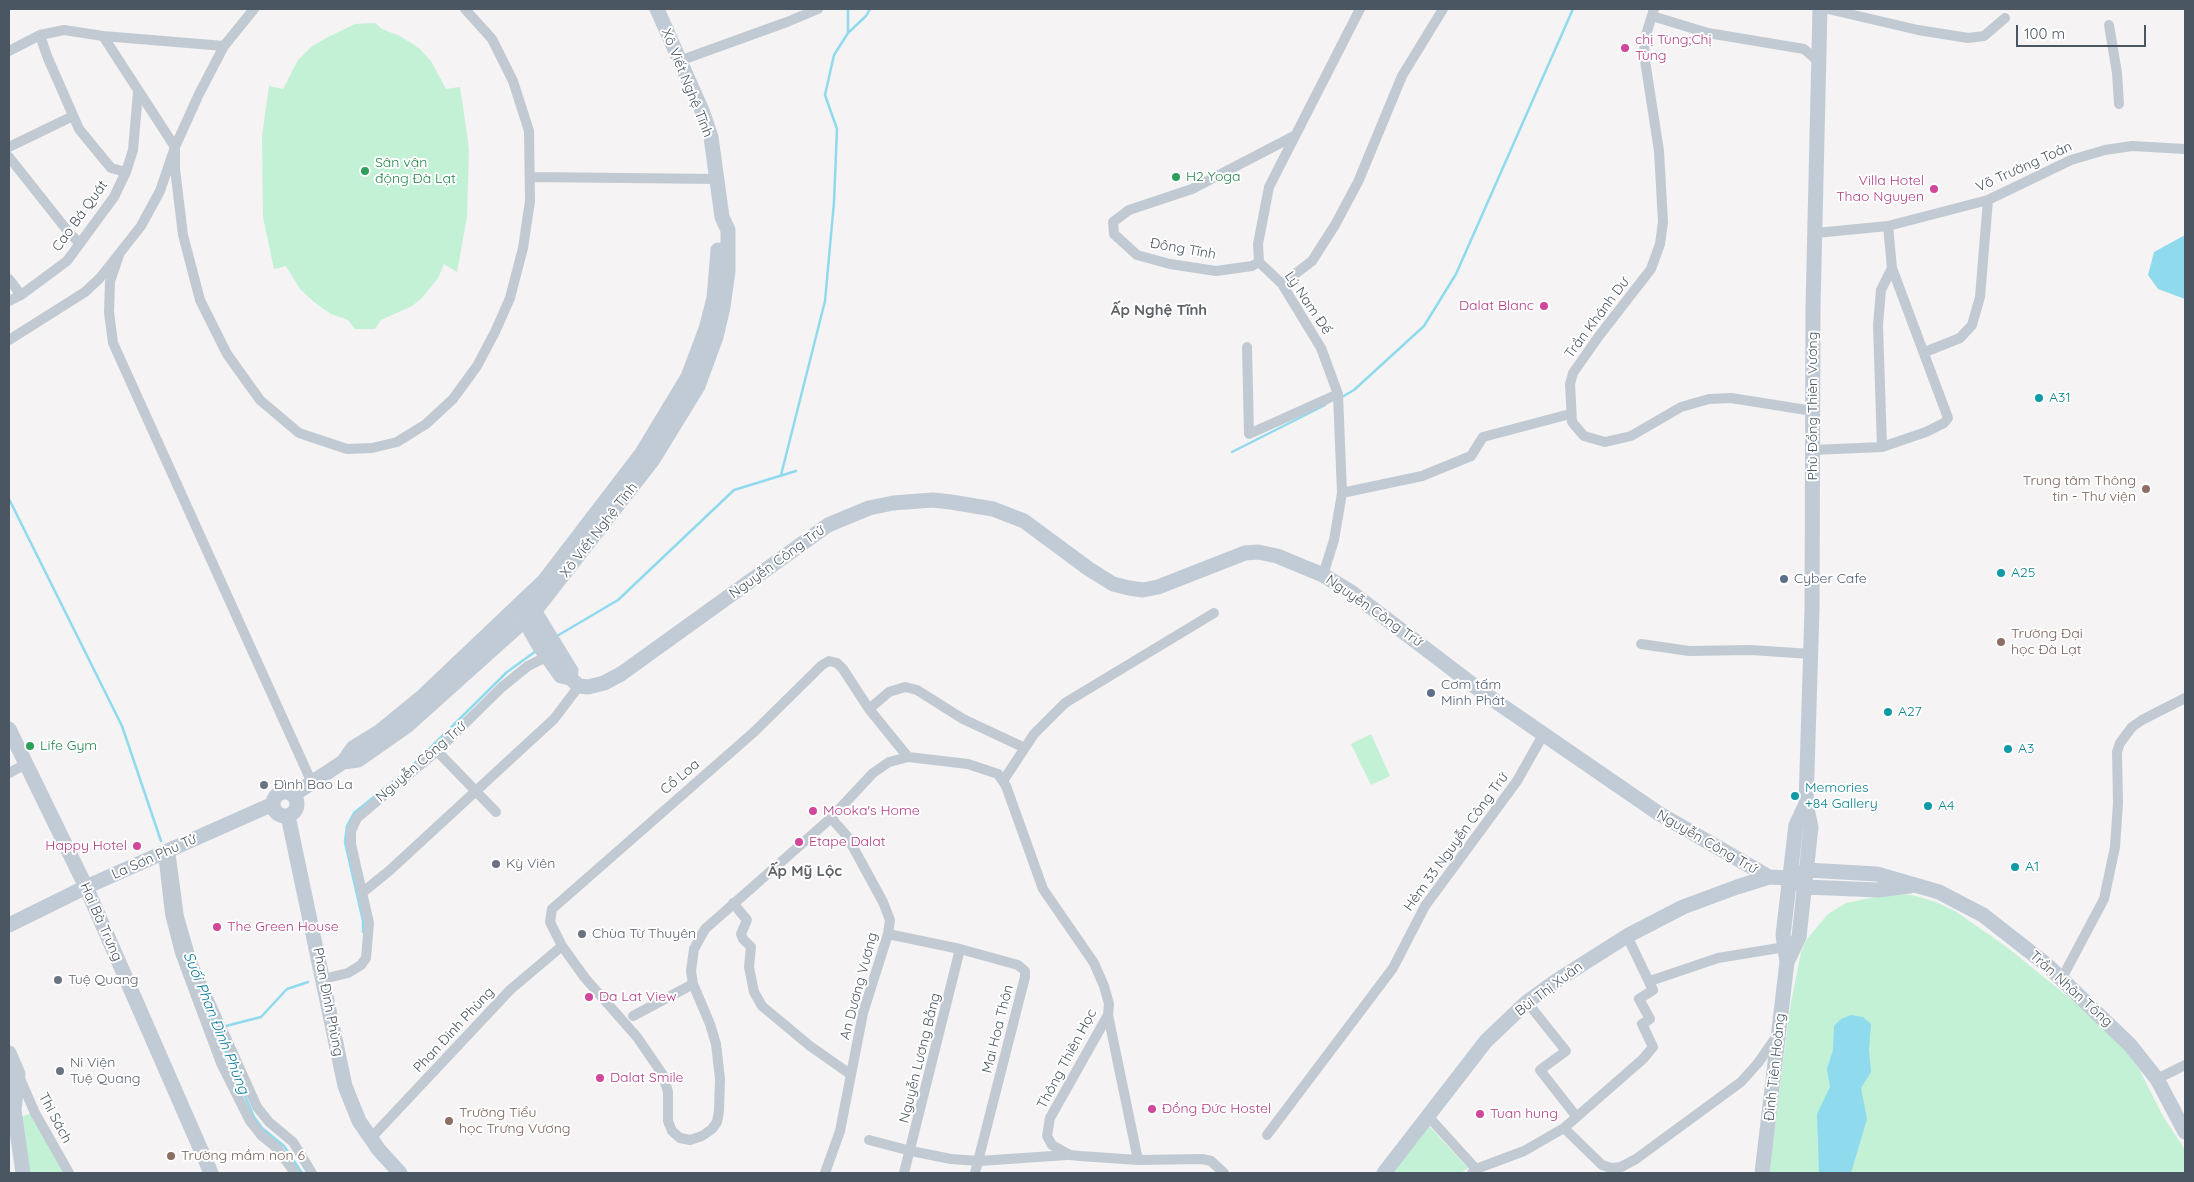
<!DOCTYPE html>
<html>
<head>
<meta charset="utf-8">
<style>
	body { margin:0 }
	#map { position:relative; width:2194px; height:1182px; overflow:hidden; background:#f5f3f3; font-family:Quicksand,sans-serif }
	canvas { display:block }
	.frame { position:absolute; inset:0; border:10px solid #4a5661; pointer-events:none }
	.scale { position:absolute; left:2016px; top:25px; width:130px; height:22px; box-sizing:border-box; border:2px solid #4a5661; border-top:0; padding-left:6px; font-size:15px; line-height:18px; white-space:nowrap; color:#4a5661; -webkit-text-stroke:4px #fff; paint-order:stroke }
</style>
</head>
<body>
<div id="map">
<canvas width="2194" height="1182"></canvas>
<div class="frame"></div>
<div class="scale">100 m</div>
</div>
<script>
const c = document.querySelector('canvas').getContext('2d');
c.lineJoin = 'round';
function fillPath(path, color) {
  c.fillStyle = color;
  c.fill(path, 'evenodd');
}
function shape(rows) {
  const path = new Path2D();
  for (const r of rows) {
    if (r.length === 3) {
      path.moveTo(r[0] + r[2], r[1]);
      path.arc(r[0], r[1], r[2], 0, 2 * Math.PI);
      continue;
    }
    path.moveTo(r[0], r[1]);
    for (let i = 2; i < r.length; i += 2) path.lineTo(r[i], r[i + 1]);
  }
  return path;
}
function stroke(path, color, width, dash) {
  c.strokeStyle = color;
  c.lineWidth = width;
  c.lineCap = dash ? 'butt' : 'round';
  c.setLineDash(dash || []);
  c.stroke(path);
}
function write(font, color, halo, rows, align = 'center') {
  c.font = font + ' Quicksand,sans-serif';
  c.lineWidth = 4;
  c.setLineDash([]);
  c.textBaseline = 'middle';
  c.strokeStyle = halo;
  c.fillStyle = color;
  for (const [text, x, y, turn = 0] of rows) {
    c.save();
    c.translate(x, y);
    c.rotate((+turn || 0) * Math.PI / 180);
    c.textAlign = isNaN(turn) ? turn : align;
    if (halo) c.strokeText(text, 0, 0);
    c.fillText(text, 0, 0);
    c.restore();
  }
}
const green = shape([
	[375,23,382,29,400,36,419,48,431,61,446,89,460,87,469,148,467,217,457,272,444,264,438,278,422,298,412,306,381,320,375,329,355,329,348,320,331,314,314,302,300,289,286,266,274,269,263,217,262,136,269,86,283,89,298,60,311,47,328,37,355,24],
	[1371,734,1390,776,1371,785,1351,744],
	[1889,894,1912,895,1936,902,1955,911,2008,948,2083,1009,2125,1050,2139,1069,2163,1116,2185,1150,2185,1173,1769,1173,1790,1008,1801,952,1807,939,1828,914,1846,903],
	[31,1113,64,1173,29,1173,21,1117],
	[1429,1126,1468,1168,1461,1173,1393,1173]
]);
const water = shape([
	[2185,235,2185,299,2158,289,2148,275,2154,252],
	[1851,1015,1863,1017,1871,1024,1869,1050,1871,1072,1861,1088,1867,1119,1851,1173,1819,1173,1817,1114,1830,1087,1827,1069,1833,1050,1834,1026,1841,1019]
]);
const stream = shape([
	[848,9,848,32],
	[1342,397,1354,390,1424,326,1456,274,1573,9],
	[1232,452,1325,405],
	[781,475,825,301,834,202,837,129,825,95,834,55,848,33,866,16,870,9],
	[9,499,122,726,161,841],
	[557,636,618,600,734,490,796,471],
	[410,768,507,672,536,651],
	[363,932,363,921,345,842,347,826,354,813,400,776],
	[207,1008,254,1117,262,1128,284,1146,302,1173],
	[226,1026,261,1017,287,989,308,982]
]);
const street = shape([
	[1654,9,1645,38,1644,54,1659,151,1663,222,1660,244,1651,269,1599,336,1573,373,1570,384,1572,422,1584,436,1605,442,1631,436,1681,407,1709,399,1731,398,1813,411],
	[1828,9,1918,30,1968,38,1984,36,2005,18],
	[1652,16,1708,33,1804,49,1819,62],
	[2109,25,2117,73,2119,104],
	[40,35,47,56,79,129,111,168,126,172],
	[103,36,175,147,175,169,183,235,200,300,227,354,260,400,299,433,347,449,372,448,397,442,426,424,453,399,477,366,495,332,510,298,523,248,530,201,529,131,513,81,492,39,465,9],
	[9,51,40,35,64,30,103,36,224,46],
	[679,61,787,22,818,9],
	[9,147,73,116],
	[9,157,70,234,80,243],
	[531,177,718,179],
	[1816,233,1888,226,1988,200,2071,160,2105,150,2132,146,2185,149],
	[119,255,110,282,109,312,113,343,312,783],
	[1259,262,1252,266,1216,271,1170,264,1137,255,1114,234,1113,222,1129,210,1192,189,1294,136],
	[9,279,21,295],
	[1282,284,1312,261,1335,225,1358,182,1402,76,1443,9],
	[9,301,21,295,67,261,114,197,126,172,133,150,138,92],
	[9,340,85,292,100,278,141,226,160,191,175,147,199,94,224,46,254,9],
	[1247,347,1249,434,1338,394],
	[1925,352,1960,338,1972,325,1980,297,1988,200],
	[1882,447,1878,325,1881,290,1892,268],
	[1813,450,1882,447,1926,432,1944,423,1948,418,1892,268,1888,226],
	[1342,493,1422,476,1471,456,1483,437,1570,414],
	[1323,575,1334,540,1342,493,1338,394,1321,348,1282,284,1259,262,1258,244,1269,187,1360,9],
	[1641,644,1689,651,1751,650,1811,654],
	[869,709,889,692,905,687,917,690,963,719,1025,748],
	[437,751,496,812],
	[908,757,869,709,843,669,837,663,829,661,822,665,754,732,552,909,550,922,562,946,585,978,637,1037,663,1075,668,1092,668,1121,672,1131,680,1138,690,1140,702,1136,712,1129,717,1122,719,1111,720,1079,716,1044,710,1024,693,984,691,971,694,949,705,929,831,818,873,773,889,762,908,757,968,764,998,774,1006,786,1043,889,1094,963,1104,986,1109,1004,1108,1015,1050,1118,1047,1136,1052,1145,1070,1155,1080,1156,1138,1160,1202,1159,1211,1161,1224,1173],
	[9,773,26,764],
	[1003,781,1034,734,1065,703,1214,613],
	[170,850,179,917,192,962,257,1107,269,1122,293,1142,312,1173],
	[163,853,170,914,180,953,221,1063,250,1121,261,1135,277,1148,295,1173],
	[363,892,389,871,554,719,579,686],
	[733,903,747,920,741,934,743,939,751,947,749,967,754,992,762,1006,810,1046,850,1074],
	[888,934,960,949,1018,965,1025,971,1025,977,975,1173],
	[2062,978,2104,899,2115,847,2118,803,2117,752,2120,743,2132,727,2142,720,2185,698],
	[323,979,348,973,361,965,366,958,369,923,351,844,351,831,357,818,437,751,502,687,528,666,546,657],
	[1650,981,1718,958,1785,947],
	[1527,1002,1566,1051,1540,1070,1576,1116],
	[1108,1015,1138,1160],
	[633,1016,693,984],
	[9,1076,18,1074,35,1113,69,1173],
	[2157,1079,2185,1065],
	[1427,1115,1476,1169],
	[1564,1128,1643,1059,1653,1047,1642,1024,1650,1019,1639,999,1653,990,1627,936],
	[1267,1135,1393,968,1425,906,1517,781,1543,735],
	[371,1138,510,990,562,946],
	[869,1140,911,1151,951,1159,979,1161,1067,1155],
	[825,1173,840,1131,863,1013,888,934,890,920,883,902,847,836,831,818],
	[904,1173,960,949],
	[1472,1173,1476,1169,1524,1151,1564,1128,1602,1165,1611,1168,1621,1167,1636,1159,1741,1082,1758,1063,1777,1036]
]);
const secondary = shape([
	[530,604,571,671,570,678],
	[518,608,538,644,561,676,570,678,579,686,588,687,604,683,621,674,828,525,869,508,893,503,933,500,951,502,993,509,1024,521,1089,569,1113,584,1129,588,1143,590,1158,587,1245,553,1258,552,1277,556,1323,575,1351,592,1485,694,1658,813,1769,877],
	[9,729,86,887,211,1173],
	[343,762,358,760,408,725,534,612,652,461,698,386,716,337,723,307,728,271,728,230,722,217,711,137,703,113,657,9],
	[285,804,12],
	[293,795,343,762,353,748,379,732,423,696,544,581,642,453,688,377,706,329,714,298,718,250],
	[288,816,345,1086,359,1121,379,1150,400,1173],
	[1797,883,1805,887,1878,890,1910,886],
	[9,925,86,887,273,804],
	[1787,962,1783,935,1796,825,1806,804],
	[9,1053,18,1074,14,1110,23,1173],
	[1384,1173,1486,1041,1527,1002,1556,981,1627,936,1683,907,1737,887,1769,877,1789,878,1807,870,1877,874,1939,892,1983,915,2047,965,2130,1045,2157,1079,2185,1132],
	[1762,1173,1787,962,1799,937,1811,827,1806,804,1812,609,1813,307,1820,9]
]);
const markers = [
	[1625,48,5,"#d1479c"],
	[365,171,5,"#2e9e5b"],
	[1176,177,5,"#2e9e5b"],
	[1934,189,5,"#d1479c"],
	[1544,306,5,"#d1479c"],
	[2039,398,5,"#0f9aa8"],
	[2146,489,5,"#8d6e63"],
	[2001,573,5,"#0f9aa8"],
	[1784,579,5,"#5c6f8a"],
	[2001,642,5,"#8d6e63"],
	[1431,693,5,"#5c6f8a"],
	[1888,712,5,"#0f9aa8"],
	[30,746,5,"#2e9e5b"],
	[2008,749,5,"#0f9aa8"],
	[264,785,5,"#6b7280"],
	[1795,796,5,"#0f9aa8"],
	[1928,806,5,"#0f9aa8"],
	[813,811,5,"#d1479c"],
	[799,842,5,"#d1479c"],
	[137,846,5,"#d1479c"],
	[496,864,5,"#6b7280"],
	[2015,867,5,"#0f9aa8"],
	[217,927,5,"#d1479c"],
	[582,934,5,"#6b7280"],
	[58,980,5,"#6b7280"],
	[589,997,5,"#d1479c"],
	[60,1071,5,"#6b7280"],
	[600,1078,5,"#d1479c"],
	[1152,1109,5,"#d1479c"],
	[1480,1114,5,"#d1479c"],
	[449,1121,5,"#8d6e63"],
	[171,1156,5,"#8d6e63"]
];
const hotelNames = [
	["chị Tùng;Chị",1635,40],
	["Tùng",1635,56],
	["Villa Hotel",1924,181,"right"],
	["Thao Nguyen",1924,197,"right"],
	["Dalat Blanc",1534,306,"right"],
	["Mooka's Home",823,811],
	["Etape Dalat",809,842],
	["Happy Hotel",127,846,"right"],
	["The Green House",227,927],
	["Da Lat View",599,997],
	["Dalat Smile",610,1078],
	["Đồng Đức Hostel",1162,1109],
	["Tuan hung",1490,1114]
];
const streetNames = [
	["Xô Viết Nghệ Tĩnh",687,83,68],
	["Võ Trường Toản",2024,167,-24],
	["Cao Bá Quát",80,216,-54],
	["Đông Tĩnh",1183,249,10],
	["Lý Nam Đế",1308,303,56],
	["Trần Khánh Dư",1597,318,-53],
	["Phù Đổng Thiên Vương",1813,406,-90],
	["Xô Viết Nghệ Tĩnh",599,530,-52],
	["Nguyễn Công Trứ",777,562,-36],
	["Nguyễn Công Trứ",1374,611,35],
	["Nguyễn Công Trứ",421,762,-41],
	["Cổ Loa",680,777,-40],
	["Hẻm 33 Nguyễn Công Trứ",1456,842,-54],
	["Nguyễn Công Trứ",1707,842,30],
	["La Sơn Phu Tử",154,857,-24],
	["Hai Bà Trưng",101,922,66],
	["An Dương Vương",859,986,-75],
	["Bùi Thị Xuân",1549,989,-37],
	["Trần Nhân Tông",2071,989,42],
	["Phan Đình Phùng",328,1002,79],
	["Mai Hoa Thôn",998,1029,-76],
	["Phan Đinh Phùng",454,1030,-47],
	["Nguyễn Lương Bằng",920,1058,-76],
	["Thông Thiên Học",1067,1059,-62],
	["Đinh Tiên Hoàng",1775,1067,-84],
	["Thi Sách",55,1118,62]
];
const leisureNames = [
	["Sân vận",375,163],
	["động Đà Lạt",375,179],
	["H2 Yoga",1186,177],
	["Life Gym",40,746]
];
const cultureNames = [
	["A31",2049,398],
	["A25",2011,573],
	["A27",1898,712],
	["A3",2018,749],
	["Memories",1805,788],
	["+84 Gallery",1805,804],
	["A4",1938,806],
	["A1",2025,867]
];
const educationNames = [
	["Trung tâm Thông",2136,481,"right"],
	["tin - Thư viện",2136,497,"right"],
	["Trường Đại",2011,634],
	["học Đà Lạt",2011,650],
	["Trường Tiểu",459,1113],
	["học Trưng Vương",459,1129],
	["Trường mầm non 6",181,1156]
];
const serviceNames = [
	["Cyber Cafe",1794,579],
	["Cơm tấm",1441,685],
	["Minh Phát",1441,701]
];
const worshipNames = [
	["Đình Bao La",274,785],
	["Kỳ Viên",506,864],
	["Chùa Từ Thuyên",592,934],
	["Tuệ Quang",68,980],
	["Ni Viện",70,1063],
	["Tuệ Quang",70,1079]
];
const neighbourhoodNames = [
	["Ấp Nghệ Tĩnh",1159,310],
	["Ấp Mỹ Lộc",805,871]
];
const waterNames = [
	["Suối Phan Đình Phùng",216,1023,68]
];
fillPath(green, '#c3f1d5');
fillPath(water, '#90daee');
stroke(stream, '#90daee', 2.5);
stroke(street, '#c1cad2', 10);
stroke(secondary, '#c1cbd6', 15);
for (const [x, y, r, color] of markers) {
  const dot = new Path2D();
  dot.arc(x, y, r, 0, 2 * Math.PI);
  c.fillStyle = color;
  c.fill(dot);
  stroke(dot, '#fff', 2);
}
write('14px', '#b23c85', '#fff', hotelNames, 'left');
write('14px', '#4a5661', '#fff', streetNames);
write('14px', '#27864d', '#fff', leisureNames, 'left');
write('14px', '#0d838f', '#fff', cultureNames, 'left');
write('14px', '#785e54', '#fff', educationNames, 'left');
write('14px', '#4e5e75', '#fff', serviceNames, 'left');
write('14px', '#5b616d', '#fff', worshipNames, 'left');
write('bold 15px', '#5f6368', '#fff', neighbourhoodNames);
write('italic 15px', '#0c7c9b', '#fff', waterNames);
</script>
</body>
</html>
